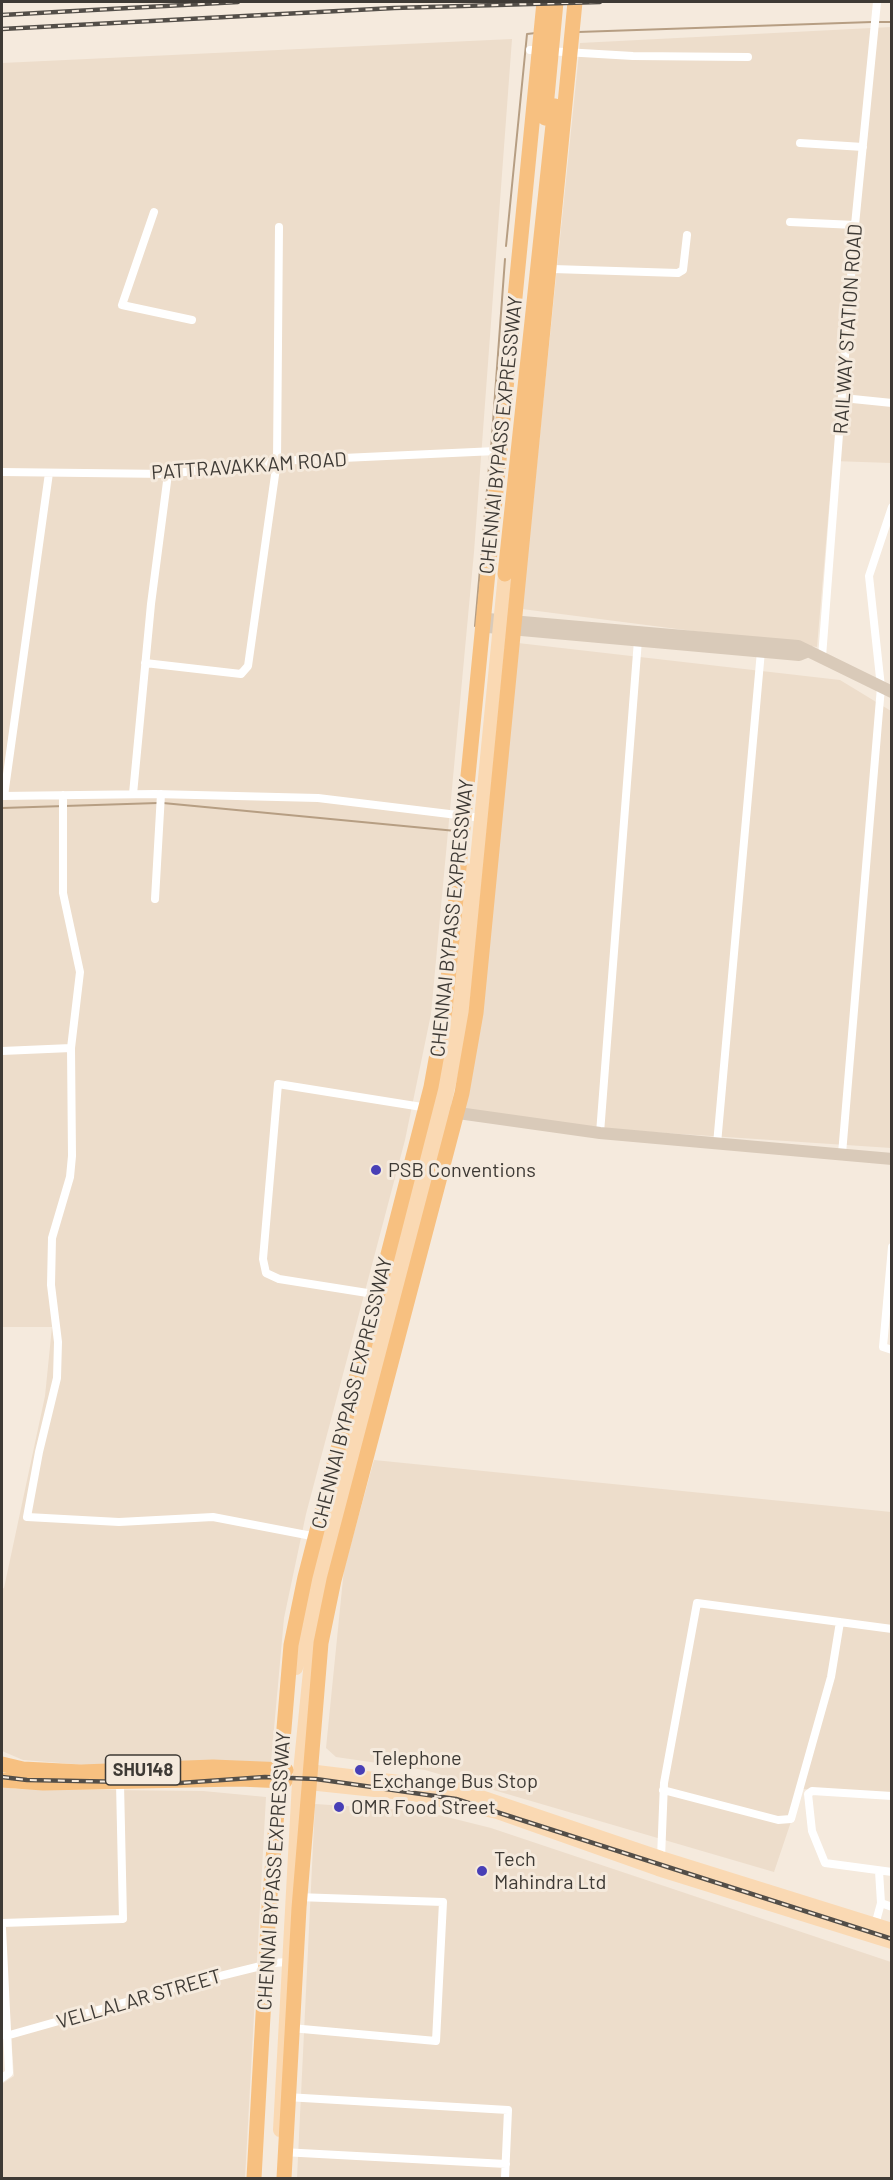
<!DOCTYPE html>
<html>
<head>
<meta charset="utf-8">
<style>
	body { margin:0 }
	#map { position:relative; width:893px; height:2180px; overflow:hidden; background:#f5eadd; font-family:Barlow,sans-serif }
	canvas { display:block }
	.frame { position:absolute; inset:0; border:3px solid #3e3a35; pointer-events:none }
</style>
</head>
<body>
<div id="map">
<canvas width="893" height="2180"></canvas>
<div class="frame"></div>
</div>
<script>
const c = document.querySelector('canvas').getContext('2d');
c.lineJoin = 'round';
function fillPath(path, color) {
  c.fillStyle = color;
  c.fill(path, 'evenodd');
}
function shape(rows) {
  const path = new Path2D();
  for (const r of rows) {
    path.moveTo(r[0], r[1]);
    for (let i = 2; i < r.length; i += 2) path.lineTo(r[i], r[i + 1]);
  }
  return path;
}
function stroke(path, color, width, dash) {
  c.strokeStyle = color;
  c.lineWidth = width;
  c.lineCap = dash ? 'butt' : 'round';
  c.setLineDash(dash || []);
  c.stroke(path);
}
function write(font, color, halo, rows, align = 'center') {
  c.font = font + ' Barlow,sans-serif';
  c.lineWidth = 6;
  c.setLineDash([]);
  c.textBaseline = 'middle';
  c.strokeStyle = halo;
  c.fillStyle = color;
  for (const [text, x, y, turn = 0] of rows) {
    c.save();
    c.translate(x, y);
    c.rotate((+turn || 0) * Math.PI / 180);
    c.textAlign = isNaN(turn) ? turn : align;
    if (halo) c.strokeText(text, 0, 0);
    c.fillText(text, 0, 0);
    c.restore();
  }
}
const built = shape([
	[891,27,891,463,833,461,817,647,522,609,580,43],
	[512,39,474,552,431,1014,405,1140,306,1514,284,1618,271,1762,111,1767,23,1760,2,1751,2,1589,4,1588,45,1396,52,1327,2,1327,2,63],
	[518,643,840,680,891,711,891,1148,591,1128,465,1110],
	[374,1460,891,1512,891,1794,802,1789,774,1872,425,1770,336,1757,326,1748,344,1569],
	[2,1786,15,1789,203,1791,266,1797,245,2178,2,2178,2,2084,14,2076,9,2005,2,2007],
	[315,1804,423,1811,491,1828,891,1962,891,2178,297,2178]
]);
const stream = shape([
	[878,22,892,22],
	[578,32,872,22],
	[506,246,527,34,536,33],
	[491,449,505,259],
	[475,626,490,455],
	[163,803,456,831],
	[2,808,158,803]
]);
const street = shape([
	[530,50,633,56,748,57],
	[800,143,863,147],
	[154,212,122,305,192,320],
	[790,222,855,225],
	[553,269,678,273,683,270,687,235],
	[843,398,892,403],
	[2,472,168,474,277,461,496,451],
	[822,657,855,225,877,2],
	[145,663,241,674,248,666,277,461,279,227],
	[133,794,151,604,168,474],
	[63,795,63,893,80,972,71,1048,72,1156,70,1177,52,1238,51,1285,58,1342,57,1378,39,1452,27,1517,119,1522,213,1517,317,1537],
	[2,796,155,794,318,798,482,818],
	[4,796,49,473],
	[155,899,161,794],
	[2,1051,71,1048],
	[600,1133,638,640],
	[717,1144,761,651],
	[842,1154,881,687,869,576,892,507],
	[892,1247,883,1347,892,1350],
	[380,1295,279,1279,266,1273,263,1259,278,1084,428,1108],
	[663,1790,778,1820,791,1819,831,1677,840,1622],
	[892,1796,812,1791,808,1794,812,1831,825,1863,892,1872],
	[661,1858,664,1783,697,1603,892,1629],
	[881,1903,892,1907],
	[2,1923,123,1919,120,1783],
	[875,1925,881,1903,879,1871],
	[2,1928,9,2073,2,2078],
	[291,2028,436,2041,443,1902,296,1897],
	[6,2036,200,1981,273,1963,288,1962],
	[286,2097,508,2110,505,2178],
	[282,2152,506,2164]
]);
const secondary = shape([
	[488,619,798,646,892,692],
	[488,627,799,655,809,651],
	[451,1112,600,1133,892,1159]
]);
const primary = shape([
	[296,1668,309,1595,430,1133,451,1022,466,870],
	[300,1770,457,1789,661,1858,892,1930],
	[299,1782,412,1794,497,1812,658,1869,892,1942],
	[280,2130,299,1782,314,1631,320,1600,430,1167,460,1034,505,574,515,568]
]);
const highway = shape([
	[545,118,556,2],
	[505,574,555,106],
	[2,1764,23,1769,81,1772,213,1767,286,1770],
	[2,1780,43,1783,239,1779,285,1781],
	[254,2178,269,1907,291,1645,305,1577,431,1087,445,1010,544,2],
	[284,2178,299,1908,321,1643,334,1580,462,1093,476,1013,575,2]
]);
const rail = shape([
	[2,15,238,2],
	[2,29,394,8,600,2],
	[2,1777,27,1780,180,1783,265,1777,316,1779,456,1799,892,1939]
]);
const markers = [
	[376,1170,6,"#483fb6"],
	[360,1770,6,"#483fb6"],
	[339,1807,6,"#483fb6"],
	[482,1871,6,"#483fb6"]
];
const shields = [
	[143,1770,75]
];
const shieldNames = [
	["SHU148",143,1770]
];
const streetNames = [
	["RAILWAY STATION ROAD",848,329,-86],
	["CHENNAI BYPASS EXPRESSWAY",501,435,-84],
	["PATTRAVAKKAM ROAD",249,466,-4],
	["CHENNAI BYPASS EXPRESSWAY",452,918,-84],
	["CHENNAI BYPASS EXPRESSWAY",352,1393,-76],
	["CHENNAI BYPASS EXPRESSWAY",274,1871,-86],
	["VELLALAR STREET",139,1999,-16]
];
const poiNames = [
	["PSB Conventions",388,1170],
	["Telephone",372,1758],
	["Exchange Bus Stop",372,1781],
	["OMR Food Street",351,1807],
	["Tech",494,1859],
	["Mahindra Ltd",494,1882]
];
fillPath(built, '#edddcb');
stroke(stream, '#b69e83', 2);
stroke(street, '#fff', 8);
stroke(secondary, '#d9cab9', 12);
stroke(primary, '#fad9b3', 14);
stroke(highway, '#f7c080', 15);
stroke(rail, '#534e48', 4.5);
stroke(rail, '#f5eadd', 2, [7]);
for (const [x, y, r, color] of markers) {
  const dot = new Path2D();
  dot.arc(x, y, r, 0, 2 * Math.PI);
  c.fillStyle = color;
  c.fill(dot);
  stroke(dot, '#f5eadd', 2);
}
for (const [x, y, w] of shields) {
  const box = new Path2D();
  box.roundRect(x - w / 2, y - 15, w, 30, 4.5);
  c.fillStyle = '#f5eadd';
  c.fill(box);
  stroke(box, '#3e3a35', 1.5);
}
write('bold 18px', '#3e3a35', null, shieldNames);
write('20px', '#3e3a35', '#f5eadd', streetNames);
write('20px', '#3e3a35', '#f5eadd', poiNames, 'left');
</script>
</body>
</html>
